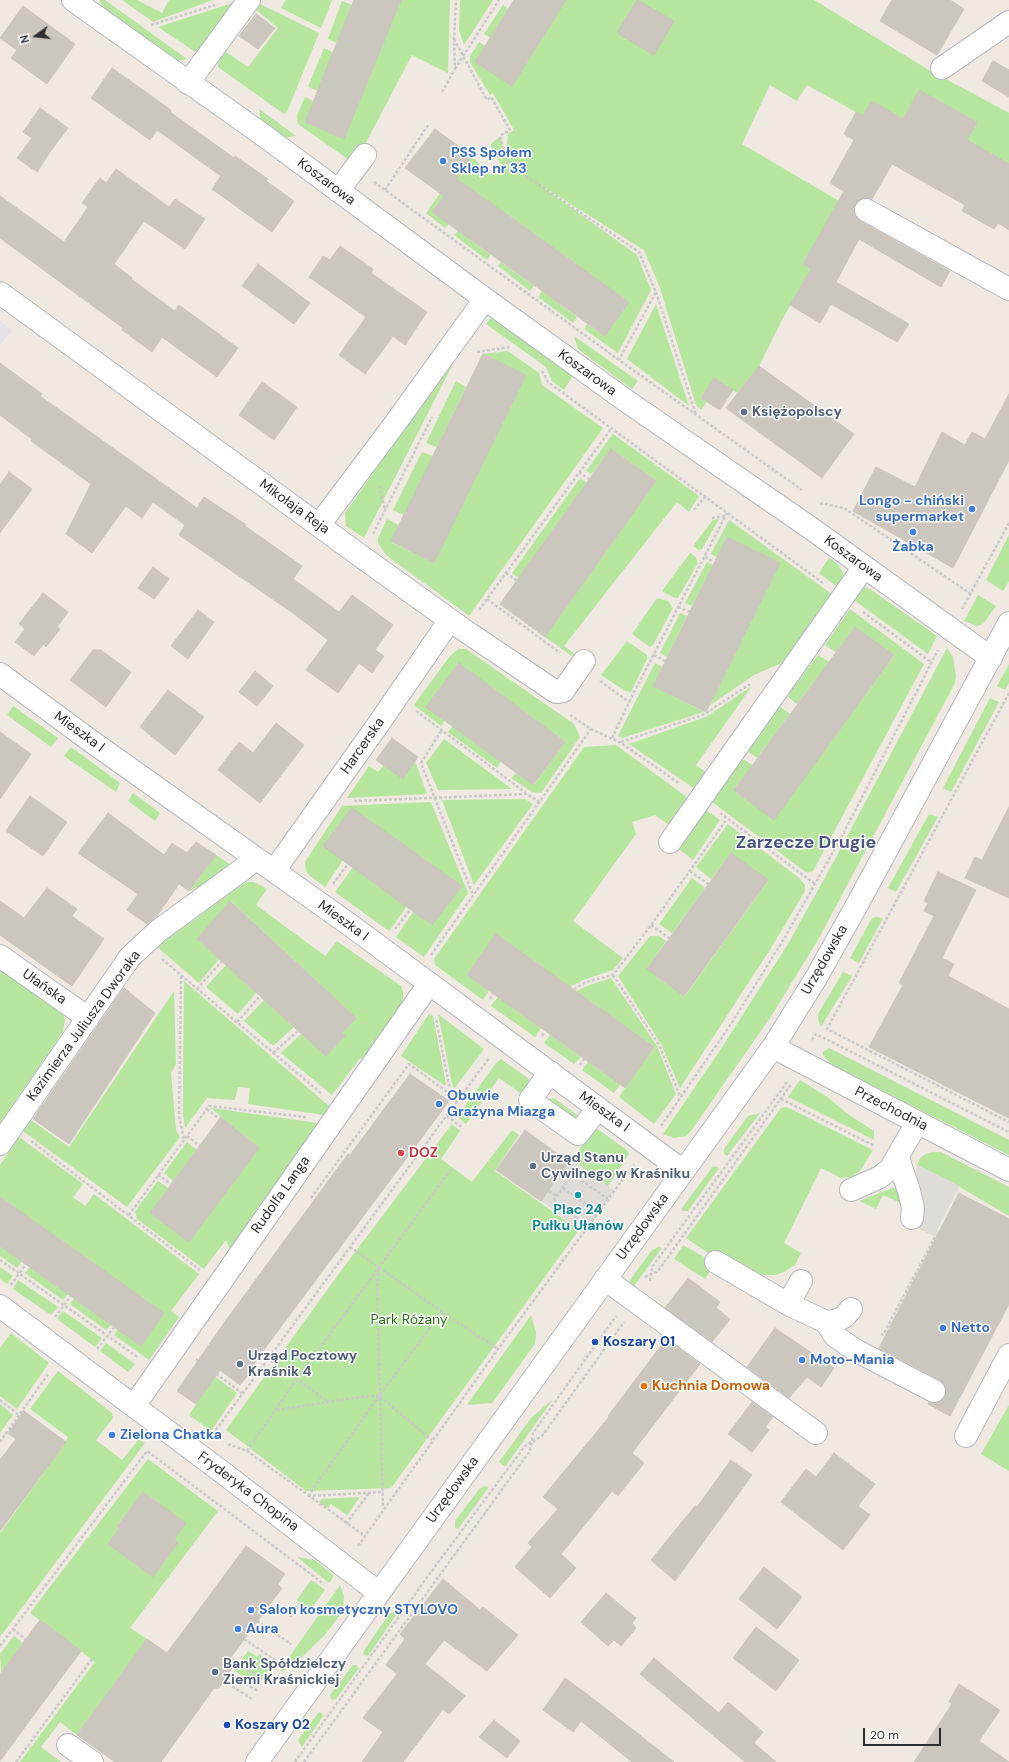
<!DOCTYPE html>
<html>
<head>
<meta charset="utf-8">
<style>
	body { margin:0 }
	#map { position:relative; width:1009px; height:1762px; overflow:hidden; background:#efe9e1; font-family:"DM Sans",sans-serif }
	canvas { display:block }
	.north { position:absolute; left:16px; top:16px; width:40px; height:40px; -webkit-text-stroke:3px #fff; paint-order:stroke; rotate:255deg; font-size:11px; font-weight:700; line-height:16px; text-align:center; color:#2e2e2e }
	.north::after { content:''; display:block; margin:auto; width:14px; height:18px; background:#2e2e2e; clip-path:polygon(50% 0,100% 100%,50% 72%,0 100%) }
	.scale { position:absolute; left:863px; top:1728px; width:78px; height:18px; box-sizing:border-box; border:2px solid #2e2e2e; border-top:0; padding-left:5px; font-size:12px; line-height:14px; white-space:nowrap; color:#2e2e2e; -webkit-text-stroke:3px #fff; paint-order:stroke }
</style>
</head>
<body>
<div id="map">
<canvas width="1009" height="1762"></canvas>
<div class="north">N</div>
<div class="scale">20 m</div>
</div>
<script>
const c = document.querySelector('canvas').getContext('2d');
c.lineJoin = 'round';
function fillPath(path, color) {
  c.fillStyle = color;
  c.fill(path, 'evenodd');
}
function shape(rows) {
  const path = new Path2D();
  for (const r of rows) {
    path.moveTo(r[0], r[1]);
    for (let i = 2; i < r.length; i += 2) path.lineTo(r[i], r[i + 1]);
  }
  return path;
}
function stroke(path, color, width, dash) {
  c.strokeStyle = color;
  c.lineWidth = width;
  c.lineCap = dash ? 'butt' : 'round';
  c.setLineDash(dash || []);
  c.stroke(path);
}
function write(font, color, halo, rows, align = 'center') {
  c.font = font + ' "DM Sans",sans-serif';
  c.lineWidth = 3;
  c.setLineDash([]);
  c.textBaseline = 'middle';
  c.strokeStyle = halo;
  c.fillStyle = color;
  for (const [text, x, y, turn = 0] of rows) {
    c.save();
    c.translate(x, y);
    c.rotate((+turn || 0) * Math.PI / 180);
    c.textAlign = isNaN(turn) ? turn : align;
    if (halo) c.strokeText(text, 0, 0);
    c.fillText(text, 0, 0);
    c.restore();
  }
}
const industrial = shape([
	[0,321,12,330,0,345]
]);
const green = shape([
	[99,0,105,0,187,59,177,61,104,10],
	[122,0,137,0,162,13,169,0,213,0,153,22],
	[286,0,332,0,321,28,281,8],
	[401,0,450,0,448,73,412,55,361,152,352,162,298,124,297,115,305,97,313,101,305,122,344,139],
	[460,0,493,0,464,45,459,30],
	[566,0,814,0,929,70,1009,113,1009,164,963,147,977,122,919,90,903,119,872,101,863,116,807,85,797,101,770,85,742,144,839,201,803,264,811,269,782,320,759,366,737,393,714,378,701,397,707,402,701,410,696,405,660,288,644,250,537,183,637,255,651,290,618,353,584,329,587,324,605,336,629,302,456,178,472,156,490,175,501,164,491,149,491,144,500,136,506,159,508,134,514,130,493,93,490,95,470,62,470,56,479,42,485,46,475,62,512,85],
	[342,1,352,5,337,43,328,39],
	[236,2,197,53,158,27],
	[258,3,319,33,287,112,284,114,218,67,218,60,226,52,248,67,278,28,254,8],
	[503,5,508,9,490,38,484,34],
	[324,48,333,52,318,91,308,87],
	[259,109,296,136,283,138,261,123],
	[440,193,444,196,432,212,449,224,445,228,426,213],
	[458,231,491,255,487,260,454,235],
	[501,262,534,286,530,291,498,266],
	[542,291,577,317,573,323,538,297],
	[656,304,689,406,627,359],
	[493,315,574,374,564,390,552,381,546,367,486,324],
	[574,336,638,381,632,389,578,349],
	[508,351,539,373,542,385,603,428,469,616,386,555,378,543,378,538,387,519,399,525,391,542,434,563,526,375,483,354],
	[453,360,454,362,364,538,346,526,345,513],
	[456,381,466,387,437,447,426,443],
	[613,434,699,496,689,512,677,502,564,646,581,659,579,661,545,637,656,481,611,449,592,474,586,471],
	[422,452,433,456,404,515,393,510],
	[580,478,587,483,519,578,512,573],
	[719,519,702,549,699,550,693,546,713,520],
	[729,520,836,597,791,659,754,675,709,706,780,563,727,537,717,557,711,554],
	[1009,535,1009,581,1003,591,986,580],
	[690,553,696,557,698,563,678,598,675,598,662,591],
	[829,558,837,563,843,572,844,579,840,589,819,573],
	[707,562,713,565,692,606,685,603],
	[861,587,870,589,937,636,928,654,850,597],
	[978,595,996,606,983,624,977,626,964,621],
	[657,598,668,601,673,608,653,645,650,647,632,634],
	[850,609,924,664,813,871,807,873,712,802,741,760,745,760,752,765,734,790,774,819,894,656,855,627,836,652,825,645],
	[680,613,687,616,667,657,660,653],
	[627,641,647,655,647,659,631,692,625,691,601,675],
	[947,648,953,657,956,676,955,683,819,938,772,1015,691,1131,686,1136,674,1138,663,1134,719,1052,788,944,833,863],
	[458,649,466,649,574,724,580,737,541,793,532,792,511,778,516,773,534,785,565,742,459,663,427,707,445,720,441,726,414,705,450,656],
	[818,655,829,662,797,704,787,696],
	[655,663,662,667,653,686,704,712,622,738,618,736],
	[1009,664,1009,683,1005,690,997,686],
	[752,686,696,765,707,773,695,789,629,744,706,717],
	[990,698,999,702,951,792,943,788],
	[13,706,58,738,51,747,7,715],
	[779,706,790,714,757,758,747,751],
	[453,726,501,761,497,768,448,732],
	[444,739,512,789,438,790,426,763],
	[616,745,688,798,669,825,655,815,632,822,636,834,573,921,623,958,613,970,583,980,570,987,496,934,467,975,489,991,483,1000,435,965,434,959,584,747],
	[71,747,120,783,116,792,64,756],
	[415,761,427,794,347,798,369,766,378,772,384,765],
	[133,793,160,813,155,821,128,801],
	[525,799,533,804,474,885,442,800],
	[431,802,468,893,424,957,396,937,414,911,432,925,462,886,352,809,343,860,325,887,310,876,306,871,305,862,342,806],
	[701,806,720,820,693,860,674,845],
	[929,814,938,817,896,892,888,888],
	[728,824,799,878,805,885,805,891,771,948,680,1088,661,1044,618,976,650,936,659,936,666,941,647,969,685,996,768,881,731,853,711,879,696,867],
	[216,855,231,865,224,873,190,891],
	[353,867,407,906,389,931,335,892],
	[692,878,705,888,672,933,659,924],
	[247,882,254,882,267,889,256,905,325,956,337,941,401,986,403,992,403,999,400,1007,364,1061,360,1058,332,1095,281,1053,301,1034,326,1056,345,1036,342,1033,356,1018,231,901,197,939,219,959,199,983,157,947,240,886],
	[876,917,883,918,859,963,850,958,872,918],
	[226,965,256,993,238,1014,206,987],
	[0,968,62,1012,65,1019,63,1032,0,1123],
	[843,972,852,976,821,1027,818,1019,818,1014],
	[611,978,657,1046,676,1094,654,1124,619,1097,654,1047,576,991,587,986],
	[184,981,330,1107,324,1115,248,1104,250,1088,238,1087,235,1100,207,1098,185,1128,183,1115,183,1074],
	[174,991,176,1064,171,1073,176,1130,180,1137,127,1207,23,1131,31,1120,69,1147],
	[498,997,541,1028,535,1037,491,1006],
	[265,999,294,1027,273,1046,244,1021],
	[429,1014,433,1016,446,1084,444,1085,401,1056],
	[438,1014,484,1049,454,1089,452,1083],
	[550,1035,581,1057,574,1064,544,1043],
	[829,1048,1009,1140,1009,1155,830,1064,823,1055,823,1052],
	[501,1059,536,1084,525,1093,519,1092,499,1078,466,1124,457,1117,496,1063],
	[588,1062,620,1085,614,1093,582,1070],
	[800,1080,826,1096,849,1115,874,1131,874,1140,788,1097],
	[554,1098,580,1117,580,1123,546,1103,549,1099],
	[787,1107,873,1150,861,1170,851,1177,841,1178,821,1168,784,1243,801,1253,795,1265,784,1272,775,1275,762,1275,753,1272,722,1252,717,1259,686,1238,781,1108],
	[211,1108,325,1124,231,1251,226,1240,204,1269,137,1219,135,1211,158,1181,168,1188,150,1213,189,1242,259,1148],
	[760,1113,727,1156,724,1154,724,1149,748,1116],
	[452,1124,460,1131,441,1159,472,1182,512,1130,519,1135,495,1171,579,1230,391,1488,306,1491,226,1430,343,1268],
	[596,1128,628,1151,629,1154,608,1186,573,1160,573,1158,586,1140],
	[19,1137,83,1184,73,1197,85,1206,94,1194,199,1274,171,1311,179,1317,149,1360,114,1335,118,1329,141,1346,164,1313,0,1197,0,1165],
	[187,1142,197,1150,173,1181,164,1173],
	[933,1152,941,1152,1009,1187,1009,1216,963,1189,917,1165,920,1158,926,1154],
	[713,1166,719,1168,688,1211,682,1211,682,1208],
	[895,1187,899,1188,903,1204,883,1195,876,1209,859,1201],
	[683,1245,715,1263,705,1279,674,1259],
	[0,1246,22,1261,17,1268,0,1256],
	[659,1247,662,1248,630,1291,630,1280,652,1250],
	[0,1267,13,1276,7,1284,0,1279],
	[30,1267,68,1294,63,1300,25,1273],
	[18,1280,58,1307,51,1315,13,1289],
	[74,1298,111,1325,106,1330,70,1304],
	[63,1311,102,1338,95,1347,57,1319],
	[531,1315,536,1332,535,1344,492,1403,467,1405],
	[11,1333,49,1363,17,1409,0,1396,0,1348],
	[106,1343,135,1364,128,1372,100,1351],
	[197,1363,237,1393,211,1431,189,1415,204,1393,185,1379],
	[58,1371,112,1413,113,1418,96,1440,122,1460,139,1439,145,1443,0,1637,0,1533,56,1456,68,1437,30,1409],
	[553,1399,505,1467,499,1462,531,1418],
	[0,1404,13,1415,0,1433],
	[1009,1405,1009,1471,981,1454],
	[148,1459,218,1511,130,1628,147,1639,77,1735,60,1722,41,1747,61,1762,20,1762,95,1662,30,1613],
	[143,1492,185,1523,174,1539,178,1543,153,1577,109,1544,120,1528,117,1525],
	[484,1486,489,1487,458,1529,455,1528,455,1521,480,1488],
	[360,1497,347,1515,331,1504,328,1508,319,1502,321,1499],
	[297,1557,315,1560,334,1576,329,1583],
	[311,1580,325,1590,310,1610,297,1600],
	[340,1585,344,1596,343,1611,324,1636,309,1650,298,1661,282,1672,280,1670],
	[394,1612,396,1615,368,1656,364,1655,363,1652,389,1614],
	[14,1636,23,1643,1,1672,0,1654],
	[248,1651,257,1657,259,1654,273,1664,256,1686,234,1670],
	[353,1665,356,1665,359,1668,336,1699,332,1700,330,1697,330,1695],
	[319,1712,324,1715,302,1747,298,1740]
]);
const plaza = shape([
	[572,1160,614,1190,584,1233,541,1201],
	[917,1165,960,1186,937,1230,939,1232,936,1237,919,1229,922,1219,915,1180]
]);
const building = shape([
	[354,0,401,0,344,139,305,122,354,0],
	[514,0,566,0,512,86,475,62,514,0],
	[637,0,674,21,654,55,617,33,637,0],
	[892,0,950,0,964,9,937,55,880,21,892,0],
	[23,6,75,44,47,84,11,58,17,50,0,38,23,6],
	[256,14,275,28,258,49,239,36,256,14],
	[993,61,1009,70,1009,97,982,81,993,61],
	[112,68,171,110,170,112,234,158,235,156,268,179,266,181,294,201,272,232,212,189,221,176,157,130,150,140,91,98,112,68],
	[919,90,977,122,967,140,1009,164,1009,230,998,223,994,229,962,211,965,205,892,164,872,199,865,198,859,200,855,204,854,210,855,216,860,221,950,271,941,287,859,239,836,282,909,324,897,342,831,304,820,323,790,305,811,269,803,264,844,191,830,183,854,140,844,134,856,112,863,116,872,101,903,119,919,90],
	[40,108,68,128,50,152,37,172,17,158,32,138,23,132,40,108],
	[435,129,472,156,456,178,629,302,605,336,432,212,444,196,405,168,435,129],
	[116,169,169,207,175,199,205,219,185,249,144,221,114,264,132,278,131,279,175,311,179,305,238,348,217,377,162,337,152,352,122,330,123,328,0,238,0,196,64,242,88,207,82,203,94,186,100,178,106,183,116,169],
	[340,246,373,269,371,273,427,312,405,345,393,336,365,374,339,355,366,317,309,277,323,256,330,260,340,246],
	[258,264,310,303,294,324,242,286,258,264],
	[483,354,526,375,434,563,391,541,483,354],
	[0,363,42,394,40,396,197,508,204,497,245,524,245,526,302,566,293,579,339,612,352,595,393,625,375,650,384,656,372,673,359,663,338,693,306,670,328,640,293,613,179,535,185,525,153,502,142,518,126,506,92,553,66,534,91,484,31,441,32,439,0,415,0,363],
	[759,366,854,434,822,478,726,408,759,366],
	[714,378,733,390,720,410,701,398,714,378],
	[262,382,297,407,274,440,239,415,262,382],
	[1009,394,1009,460,953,568,853,511,876,467,915,487,942,432,965,445,972,432,985,439,1009,394],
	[611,449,656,481,545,637,500,604,611,449],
	[9,472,32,489,0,533,0,485,9,472],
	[727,537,780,563,706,712,653,686,727,537],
	[153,567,169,579,154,599,138,588,153,567],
	[43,593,68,612,57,627,60,629,46,647,43,644,34,656,15,642,25,629,19,624,43,593],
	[198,610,214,622,188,659,171,646,198,610],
	[855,627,894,655,774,820,734,790,855,627],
	[93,650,101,650,131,672,106,707,70,680,93,650],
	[459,663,565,742,533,785,426,707,459,663],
	[255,671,273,686,257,706,239,692,255,671],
	[168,690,204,717,175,755,140,727,168,690],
	[276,723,304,745,260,803,218,770,239,742,253,753,276,723],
	[0,732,31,754,0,799,0,732],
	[392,738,418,757,403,779,376,760,392,738],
	[30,796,67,822,43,856,6,831,30,796],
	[1009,807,1009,898,965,878,975,857,982,860,1009,807],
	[352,808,462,886,432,925,323,846,352,808],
	[108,813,164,855,172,843,187,853,196,842,216,855,189,891,179,884,157,916,147,924,127,910,138,894,78,853,108,813],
	[731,853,768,880,684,996,647,969,731,853],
	[938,872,976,890,942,958,954,964,948,976,1009,1009,1009,1118,869,1047,903,985,899,983,934,916,924,911,928,903,924,901,938,872],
	[47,888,77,909,72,916,104,939,72,986,0,935,0,901,24,918,47,888],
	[230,901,356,1018,342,1033,345,1036,326,1056,197,939,230,901],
	[496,934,654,1047,625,1088,467,975,496,934],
	[124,988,155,1013,69,1144,33,1119,124,988],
	[410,1074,449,1101,254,1363,256,1365,240,1385,220,1370,196,1404,177,1391,224,1323,348,1154,350,1155,410,1074],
	[221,1117,259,1148,189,1242,150,1213,221,1117],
	[525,1130,569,1162,541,1201,496,1170,525,1130],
	[959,1193,1009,1219,1009,1304,950,1416,928,1404,929,1402,935,1403,940,1402,945,1397,946,1390,944,1384,940,1380,879,1348,959,1193],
	[0,1197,164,1313,141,1346,0,1246,0,1197],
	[688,1278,720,1302,716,1308,730,1319,712,1342,665,1308,688,1278],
	[775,1328,834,1368,821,1387,807,1377,789,1398,747,1367,775,1328],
	[666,1339,700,1364,632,1453,644,1463,618,1496,612,1491,561,1554,576,1568,550,1598,515,1567,532,1547,528,1543,558,1509,543,1497,609,1417,608,1416,666,1339],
	[752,1402,773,1417,765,1427,769,1430,752,1452,728,1434,752,1402],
	[24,1411,66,1442,0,1531,0,1460,16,1439,8,1433,24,1411],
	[834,1453,875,1484,858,1506,870,1515,843,1550,781,1502,806,1469,816,1477,834,1453],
	[731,1460,752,1475,675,1581,651,1560,695,1506,697,1507,731,1460],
	[143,1492,186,1523,174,1539,178,1543,153,1577,108,1544,120,1528,117,1526,143,1492],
	[246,1546,285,1574,278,1584,282,1588,226,1664,232,1668,224,1681,219,1688,214,1688,161,1762,115,1762,77,1735,147,1639,167,1653,246,1546],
	[764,1567,802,1597,777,1629,739,1599,764,1567],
	[443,1579,480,1610,483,1607,518,1635,487,1671,444,1640,425,1664,465,1696,449,1714,443,1709,403,1762,362,1762,383,1732,363,1718,397,1674,386,1665,405,1639,400,1634,443,1579],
	[606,1593,636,1618,632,1623,636,1628,621,1646,614,1640,608,1646,581,1622,606,1593],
	[40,1620,81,1651,0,1761,0,1674,40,1620],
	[756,1627,799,1660,776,1691,733,1658,756,1627],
	[654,1658,719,1713,728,1702,763,1732,754,1743,776,1762,745,1762,640,1674,654,1658],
	[565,1678,591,1697,674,1762,632,1762,581,1721,573,1732,543,1710,565,1678],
	[959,1684,1000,1710,979,1741,1009,1762,914,1762,952,1704,949,1701,959,1684],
	[494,1720,520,1741,507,1758,479,1737,494,1720]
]);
const path = shape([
	[151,25,215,5],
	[454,39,487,100,491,97,510,130,500,136,508,164,639,252,656,292,619,360],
	[455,69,499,0],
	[442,92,455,69,454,39,456,0],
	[374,182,619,360,802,490],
	[385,190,428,125],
	[656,292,696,415],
	[477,352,510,347],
	[542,371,548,382,823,583],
	[579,472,589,479],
	[379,486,385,509],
	[820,503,844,508,971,594],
	[694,510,705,497],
	[712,518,725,516],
	[373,534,432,417],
	[705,557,714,562],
	[506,573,517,581],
	[487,599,560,653],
	[678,607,690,612],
	[962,609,1009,523],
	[479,610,611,429],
	[863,612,931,662],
	[654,655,665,661],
	[600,681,629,702],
	[1009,693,827,1029,1009,1122],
	[416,711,526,793],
	[570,715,591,729,621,743,680,784],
	[441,731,421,763,473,895],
	[612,738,629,702,727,513],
	[621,742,703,715,750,684],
	[354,801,526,794,540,802],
	[720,813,815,884],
	[690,871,708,884],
	[333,884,348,864],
	[651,925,669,938],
	[395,929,411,909],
	[431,955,591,729],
	[162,959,322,1094],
	[613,975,659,1045,680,1096],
	[181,976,179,1116,184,1139],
	[197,989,222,961],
	[574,989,586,982,613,975,651,925,727,819],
	[490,999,493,994],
	[237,1022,260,996],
	[542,1036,545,1032],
	[812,1040,816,1034,1009,1132],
	[273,1053,298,1031],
	[580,1065,584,1059],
	[781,1099,875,1146],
	[207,1109,219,1119],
	[447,1116,463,1128],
	[661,1126,733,1021,785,937,842,836,938,650],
	[187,1136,200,1146],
	[31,1141,200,1270],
	[565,1169,608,1199],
	[573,1174,553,1201,588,1226],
	[158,1175,171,1184],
	[563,1188,598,1213],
	[549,1191,557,1196],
	[311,1198,409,1064,458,1100,489,1058],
	[129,1215,209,1106,306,1117],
	[350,1247,442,1312,498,1349],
	[0,1260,139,1358],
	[379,1268,377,1284,383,1508],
	[645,1277,658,1271,792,1083],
	[650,1281,652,1267,787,1082],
	[11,1285,26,1264],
	[55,1317,71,1296],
	[881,1334,883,1335,935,1237],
	[97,1349,114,1327],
	[267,1358,327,1401],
	[196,1359,242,1393],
	[0,1400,19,1415],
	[277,1410,367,1396,379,1396,432,1440],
	[213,1434,458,1100,449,1085,436,1019],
	[0,1442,49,1373],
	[228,1444,247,1451,365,1536],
	[247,1451,297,1379,452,1168],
	[308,1496,379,1396,442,1312],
	[308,1496,383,1492],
	[346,1524,369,1493],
	[358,1546,498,1349,634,1164],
	[277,1607,291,1616,299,1604,312,1614],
	[257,1621,291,1644],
	[13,1629,28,1641],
	[244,1639,278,1662],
	[0,1646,147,1451,324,1584],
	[231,1658,265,1682],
	[229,1673,258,1691],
	[224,1681,252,1699],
	[16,1762,92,1659],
	[295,1762,428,1576,525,1446,542,1436,624,1322],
	[304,1762,530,1451,533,1433,616,1316]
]);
const minor = shape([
	[73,0,263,135,485,299,625,400,812,529,991,658],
	[942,68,1009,22],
	[188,83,249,0],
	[338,191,365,155],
	[866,210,1009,289],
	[0,293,362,557,464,630,556,692,563,691,584,661],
	[319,525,391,429,485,299],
	[0,674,88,739,350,925,683,1171],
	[670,842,864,567],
	[274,871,377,726,450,620],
	[0,956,88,1018],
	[773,1047,1009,1170],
	[550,1072,530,1100,578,1134,598,1108],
	[0,1144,130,957,158,931,243,869,254,859],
	[898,1158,909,1191,913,1208,912,1218],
	[851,1190,880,1177,890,1169,917,1123],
	[716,1262,788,1304,826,1322,835,1336,855,1350,934,1391],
	[605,1279,816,1433],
	[788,1304,801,1281],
	[0,1306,222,1472,379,1593],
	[826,1322,835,1321,844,1317,851,1309],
	[134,1406,429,984],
	[966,1436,1009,1355],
	[68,1745,92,1762],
	[257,1762,773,1047,816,978,858,903,1009,623]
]);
const markers = [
	[443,161,4,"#3f7fe0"],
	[744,412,4,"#5c6f8a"],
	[972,509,4,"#3f7fe0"],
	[913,532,4,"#3f7fe0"],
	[439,1104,4,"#3f7fe0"],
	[401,1153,4,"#e0444e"],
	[533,1166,4,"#5c6f8a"],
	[578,1195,4,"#0f9aa8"],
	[943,1328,4,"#3f7fe0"],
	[595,1342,4,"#1a4fb4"],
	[802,1360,4,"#3f7fe0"],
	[240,1364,4,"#5c6f8a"],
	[644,1386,4,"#e8710a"],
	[112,1435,4,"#3f7fe0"],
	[251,1610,4,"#3f7fe0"],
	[238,1629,4,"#3f7fe0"],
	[215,1672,4,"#5c6f8a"],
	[227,1725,4,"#1a4fb4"]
];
const shopNames = [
	["PSS Społem",451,153],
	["Sklep nr 33",451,169],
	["Longo - chiński",964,501,"right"],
	["supermarket",964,517,"right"],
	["Żabka",913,547,"center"],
	["Obuwie",447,1096],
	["Grażyna Miazga",447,1112],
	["Netto",951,1328],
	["Moto-Mania",810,1360],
	["Zielona Chatka",120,1435],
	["Salon kosmetyczny STYLOVO",259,1610],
	["Aura",246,1629]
];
const streetNames = [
	["Koszarowa",326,182,37],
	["Koszarowa",587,373,36],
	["Mikołaja Reja",294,507,36],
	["Koszarowa",853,559,36],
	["Mieszka I",79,732,36],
	["Harcerska",363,746,-55],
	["Mieszka I",343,921,36],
	["Urzędowska",825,960,-60],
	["Ułańska",44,987,35],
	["Kazimierza Juliusza Dworaka",84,1026,-54],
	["Przechodnia",891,1109,27],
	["Mieszka I",604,1112,36],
	["Rudolfa Langa",281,1195,-55],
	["Urzędowska",643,1227,-54],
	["Urzędowska",453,1490,-54],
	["Fryderyka Chopina",248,1492,37]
];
const serviceNames = [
	["Księżopolscy",752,412],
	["Urząd Stanu",541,1158],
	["Cywilnego w Kraśniku",541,1174],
	["Urząd Pocztowy",248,1356],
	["Kraśnik 4",248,1372],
	["Bank Spółdzielczy",223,1664],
	["Ziemi Kraśnickiej",223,1680]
];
const healthNames = [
	["DOZ",409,1153]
];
const cultureNames = [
	["Plac 24",578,1210],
	["Pułku Ułanów",578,1226]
];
const parkNames = [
	["Park Różany",409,1320]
];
const transitNames = [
	["Koszary 01",603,1342],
	["Koszary 02",235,1725]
];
const foodNames = [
	["Kuchnia Domowa",652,1386]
];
const districtNames = [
	["Zarzecze Drugie",806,843]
];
fillPath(industrial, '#e3e1e8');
fillPath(green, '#b6e59e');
fillPath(plaza, '#dfdcd8');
fillPath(building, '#cbc7bf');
stroke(building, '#cbc5ba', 1);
stroke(minor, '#b4b7c1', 24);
stroke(path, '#c9c9c9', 2.5, [3, 2]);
stroke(minor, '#fff', 22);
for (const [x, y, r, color] of markers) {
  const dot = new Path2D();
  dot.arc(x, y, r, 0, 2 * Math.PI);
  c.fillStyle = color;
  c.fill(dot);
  stroke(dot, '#fff', 1.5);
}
write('bold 14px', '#366cbe', '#fff', shopNames, 'left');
write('14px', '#2e2e2e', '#fff', streetNames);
write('bold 14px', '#4e5e75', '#fff', serviceNames, 'left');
write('bold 14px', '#be3a42', '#fff', healthNames, 'left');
write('bold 14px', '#0d838f', '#fff', cultureNames);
write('14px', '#2c6e1b', '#fff', parkNames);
write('bold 14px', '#164399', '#fff', transitNames, 'left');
write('bold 14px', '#c56008', '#fff', foodNames, 'left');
write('bold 18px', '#4d5680', '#fff', districtNames);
</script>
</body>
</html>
